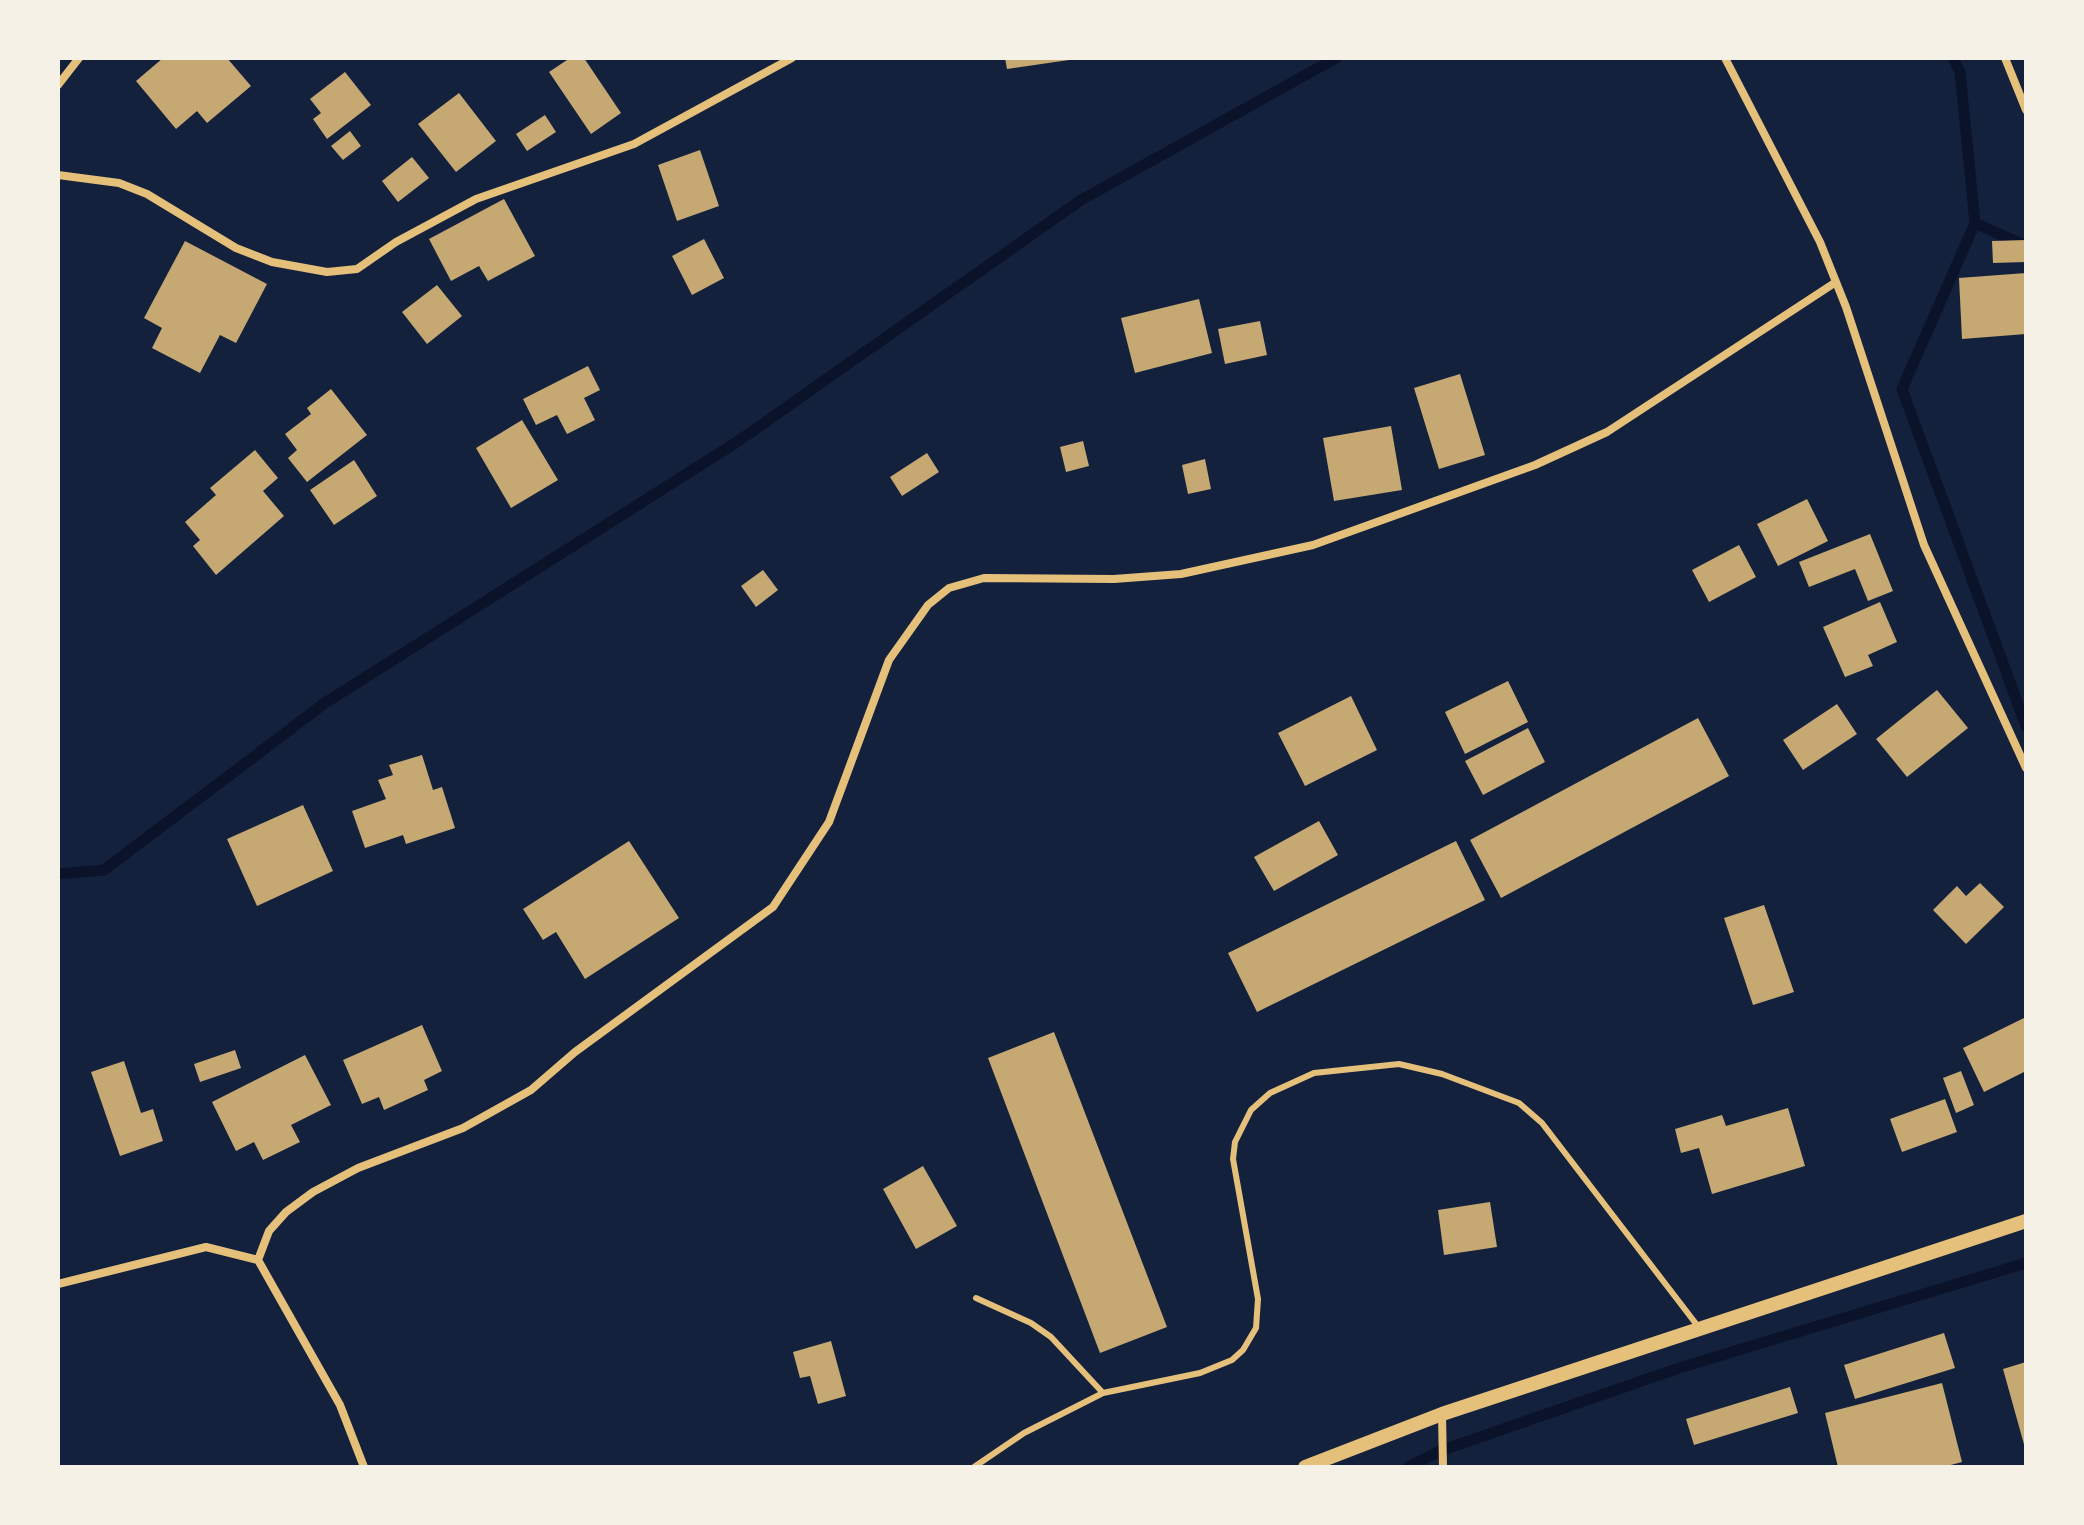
<!DOCTYPE html>
<html>
<head>
<meta charset="utf-8">
<style>
	body { margin:0 }
	#map { position:relative; width:2084px; height:1525px; overflow:hidden; background:#14213d; font-family:"PT Serif",serif }
	canvas { display:block }
	.frame { position:absolute; inset:0; border:60px solid #f6f1e7; pointer-events:none }
</style>
</head>
<body>
<div id="map">
<canvas width="2084" height="1525"></canvas>
<div class="frame"></div>
</div>
<script>
const c = document.querySelector('canvas').getContext('2d');
c.lineJoin = 'round';
function shape(rows) {
  const path = new Path2D();
  for (const r of rows) {
    path.moveTo(r[0], r[1]);
    for (let i = 2; i < r.length; i += 2) path.lineTo(r[i], r[i + 1]);
  }
  return path;
}
function stroke(path, color, width, dash) {
  c.strokeStyle = color;
  c.lineWidth = width;
  c.lineCap = dash ? 'butt' : 'round';
  c.setLineDash(dash || []);
  c.stroke(path);
}
function fillPath(path, color) {
  c.fillStyle = color;
  c.fill(path, 'evenodd');
}
const stream = shape([
	[1953,58,1960,72,1975,223,1902,389,2026,726],
	[1975,223,2026,246],
	[58,874,104,870,325,703,737,442,1081,200,1336,58],
	[1408,1467,1440,1451,1679,1368,2026,1263]
]);
const building = shape([
	[163,58,227,58,251,86,207,123,197,111,176,129,136,81],
	[570,58,584,58,621,113,591,134,549,72],
	[1005,58,1069,58,1069,60,1007,69],
	[345,72,371,105,327,139,313,119,321,113,310,99],
	[459,93,496,141,456,172,418,124],
	[545,115,556,132,527,151,516,134],
	[350,131,361,146,343,160,331,146],
	[700,150,719,206,677,221,658,165],
	[412,157,429,178,398,202,382,181],
	[504,199,535,256,488,281,479,266,451,281,429,239],
	[704,239,724,278,692,295,672,256],
	[2026,240,2026,262,1993,263,1992,241],
	[185,241,267,284,236,343,220,335,200,373,152,348,162,328,144,318],
	[2026,273,2026,334,1962,339,1959,278],
	[437,285,462,316,427,344,402,312],
	[1199,299,1212,353,1135,373,1121,318],
	[1260,321,1267,355,1225,364,1218,329],
	[588,366,600,390,584,398,595,420,567,434,557,415,536,425,523,399],
	[1460,374,1485,455,1439,469,1414,388],
	[331,389,367,435,307,482,288,458,297,450,285,434,311,414,307,408],
	[522,420,558,480,511,508,476,448],
	[1391,426,1402,490,1334,501,1323,438],
	[1083,441,1089,466,1066,472,1060,447],
	[255,450,278,478,263,491,284,516,216,575,193,546,200,540,185,522,216,495,210,488],
	[927,453,939,472,902,496,890,477],
	[1205,459,1211,489,1188,494,1182,465],
	[354,460,377,496,334,525,310,490],
	[1807,499,1828,541,1778,566,1757,524],
	[1870,534,1893,591,1868,601,1855,569,1809,587,1799,562],
	[1739,545,1756,577,1709,602,1692,570],
	[763,570,778,590,756,607,741,586],
	[1880,602,1897,642,1868,655,1873,666,1845,677,1823,627],
	[1508,681,1528,722,1465,754,1445,712],
	[1937,690,1968,728,1907,777,1876,739],
	[1351,696,1377,750,1305,786,1278,733],
	[1837,704,1857,734,1803,770,1783,740],
	[1698,718,1729,776,1501,898,1470,840],
	[1528,728,1545,762,1483,795,1465,761],
	[422,755,433,790,442,787,455,828,406,844,403,835,365,848,352,811,386,799,378,780,393,775,389,765],
	[303,805,333,871,257,906,227,839],
	[1319,821,1338,855,1274,891,1254,857],
	[629,841,679,918,585,979,556,932,543,940,523,909],
	[1456,841,1485,900,1257,1012,1228,953],
	[1980,883,2004,907,1966,944,1933,910,1957,886,1966,896],
	[1764,905,1794,992,1753,1005,1724,918],
	[2026,1017,2026,1071,1984,1092,1963,1048],
	[422,1025,442,1071,424,1080,428,1090,384,1110,379,1097,362,1104,343,1060],
	[1054,1032,1167,1327,1100,1353,988,1058],
	[235,1050,241,1068,200,1082,194,1064],
	[305,1055,331,1105,291,1125,300,1142,263,1160,254,1142,236,1151,212,1102],
	[124,1061,141,1113,153,1109,163,1141,120,1156,91,1072],
	[1961,1071,1974,1105,1956,1113,1943,1078],
	[1945,1099,1957,1132,1902,1152,1890,1119],
	[1788,1108,1805,1166,1712,1194,1699,1148,1681,1153,1675,1129,1722,1115,1726,1126],
	[923,1166,957,1226,916,1249,883,1189],
	[1490,1202,1497,1247,1444,1255,1438,1210],
	[1944,1333,1955,1368,1855,1399,1844,1365],
	[831,1341,846,1396,818,1404,810,1376,800,1378,793,1352],
	[2026,1362,2026,1447,2025,1448,2003,1369],
	[1942,1383,1962,1462,1943,1467,1838,1467,1825,1413],
	[1790,1387,1798,1413,1694,1445,1686,1419]
]);
const service = shape([
	[976,1298,1031,1323,1051,1337,1103,1393],
	[974,1467,1024,1433,1103,1393,1200,1373,1232,1360,1243,1350,1256,1328,1258,1299,1233,1159,1235,1142,1251,1110,1270,1093,1314,1073,1399,1064,1442,1074,1519,1103,1542,1123,1700,1329]
]);
const minor = shape([
	[1725,58,1820,242,1846,307,1924,545,2026,768],
	[2005,58,2026,110],
	[58,85,79,58],
	[58,175,119,183,147,194,236,248,272,262,327,272,357,269,396,242,476,199,634,144,792,58],
	[258,1260,269,1231,286,1212,313,1192,358,1168,463,1128,531,1090,575,1052,773,907,829,822,889,660,928,605,949,588,984,578,1114,579,1181,574,1313,545,1535,465,1607,432,1836,282],
	[58,1284,206,1247,258,1260,340,1405,364,1467],
	[1442,1414,1443,1467]
]);
const tertiary = shape([
	[1305,1467,1442,1414,2026,1221]
]);
stroke(stream, '#0b132b', 11);
fillPath(building, '#c6a872');
stroke(service, '#e5c07b', 6);
stroke(minor, '#e5c07b', 8);
stroke(tertiary, '#e5c07b', 14);
</script>
</body>
</html>
